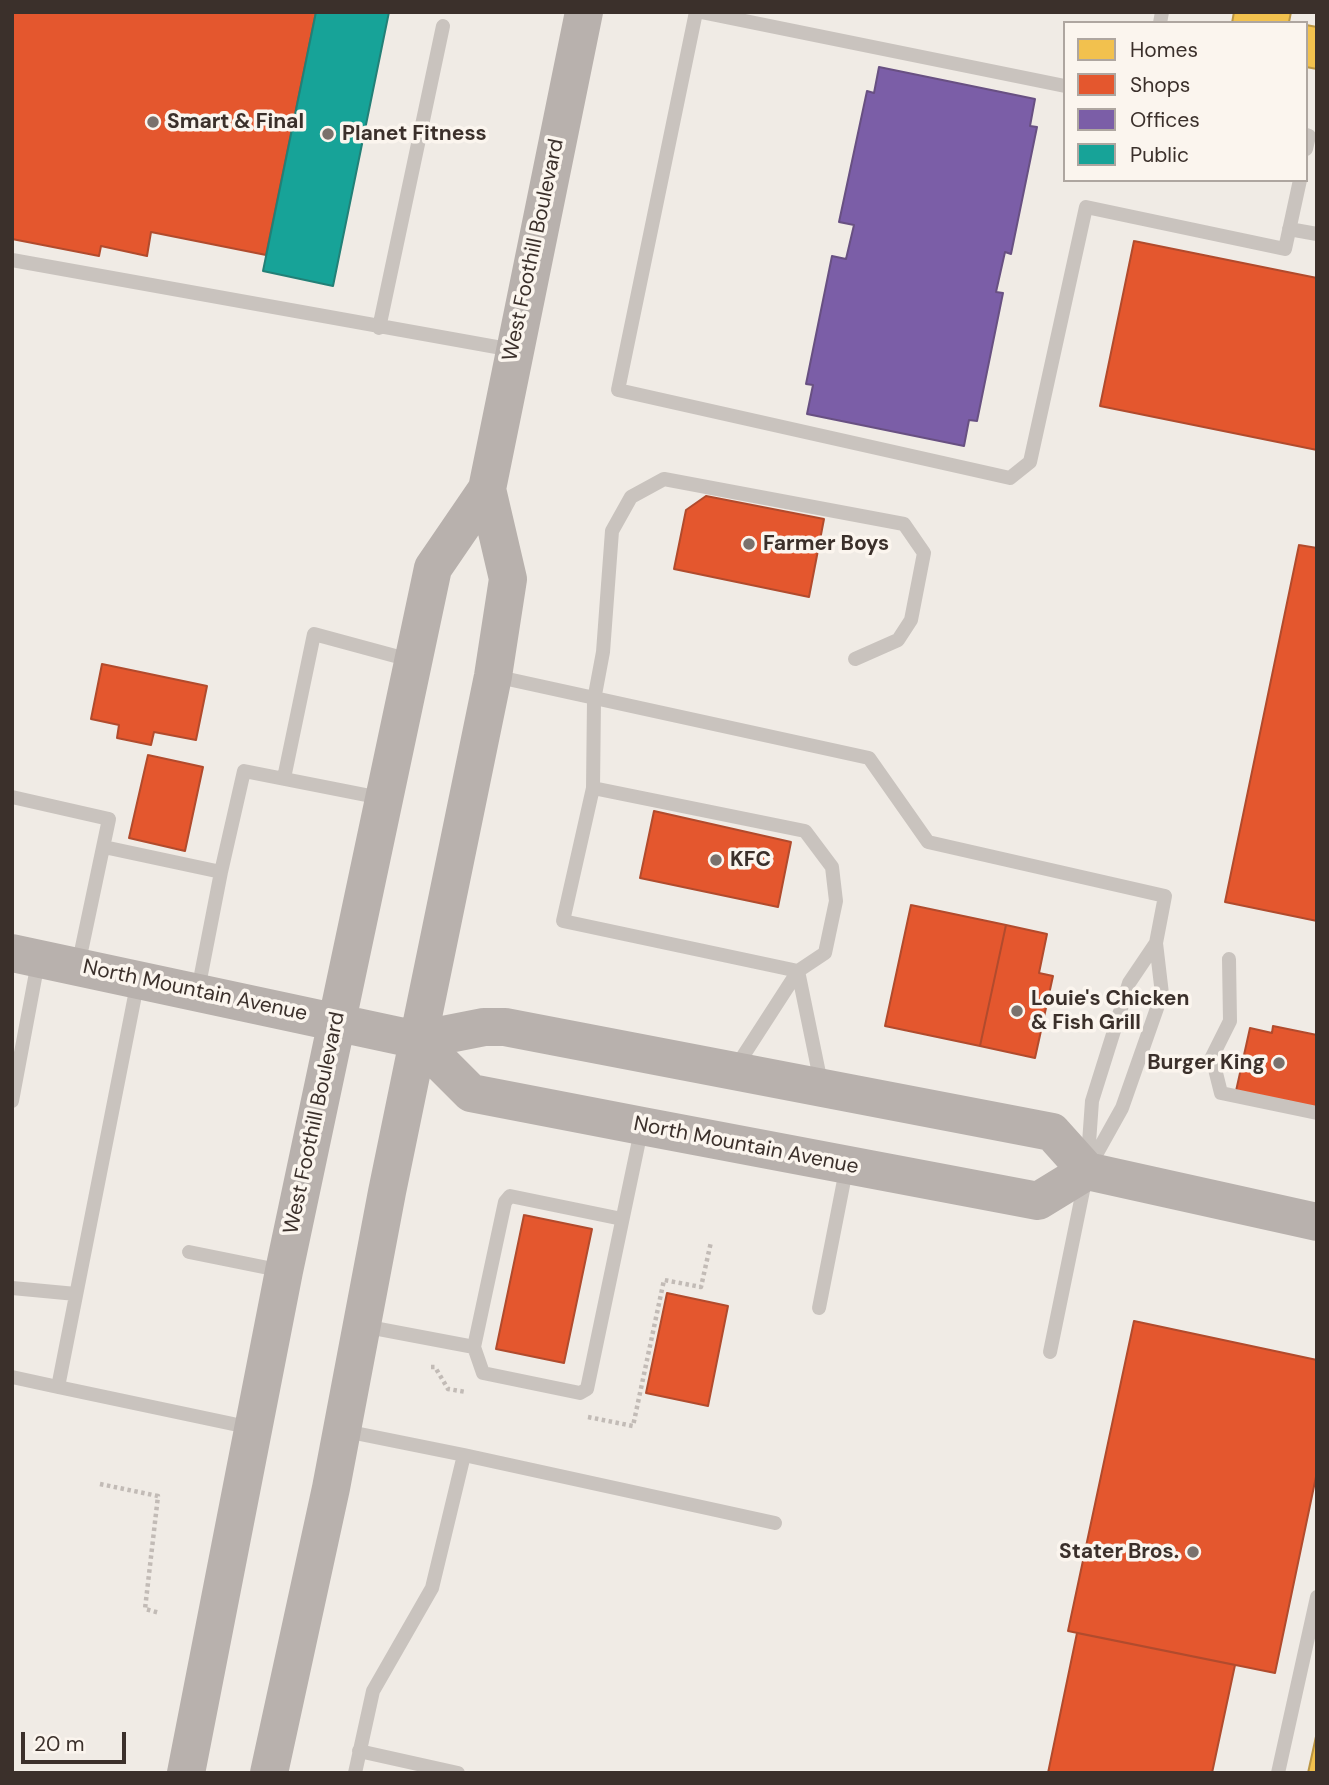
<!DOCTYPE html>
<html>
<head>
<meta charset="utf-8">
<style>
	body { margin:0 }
	#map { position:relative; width:1329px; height:1785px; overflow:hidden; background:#f0ebe5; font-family:"DM Sans",sans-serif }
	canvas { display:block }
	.frame { position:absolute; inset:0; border:14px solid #3b302b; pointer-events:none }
	.legend { position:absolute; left:1063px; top:21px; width:245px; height:161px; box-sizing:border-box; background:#fbf5ee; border:2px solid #aea6a0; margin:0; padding:9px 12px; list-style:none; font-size:21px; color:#3b302b }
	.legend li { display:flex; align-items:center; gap:14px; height:35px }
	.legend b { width:35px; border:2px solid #aea6a0 }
	.scale { position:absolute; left:21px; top:1732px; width:105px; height:32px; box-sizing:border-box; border:4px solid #3b302b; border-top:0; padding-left:9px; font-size:21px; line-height:24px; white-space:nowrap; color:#3b302b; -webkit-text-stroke:5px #fbf5ee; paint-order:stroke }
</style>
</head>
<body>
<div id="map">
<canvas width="1329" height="1785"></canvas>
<div class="frame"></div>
<ul class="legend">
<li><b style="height:19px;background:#f2c14e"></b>Homes</li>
<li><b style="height:19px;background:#e4572e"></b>Shops</li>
<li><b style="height:19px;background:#7b5ea7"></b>Offices</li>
<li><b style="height:19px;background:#17a398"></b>Public</li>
</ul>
<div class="scale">20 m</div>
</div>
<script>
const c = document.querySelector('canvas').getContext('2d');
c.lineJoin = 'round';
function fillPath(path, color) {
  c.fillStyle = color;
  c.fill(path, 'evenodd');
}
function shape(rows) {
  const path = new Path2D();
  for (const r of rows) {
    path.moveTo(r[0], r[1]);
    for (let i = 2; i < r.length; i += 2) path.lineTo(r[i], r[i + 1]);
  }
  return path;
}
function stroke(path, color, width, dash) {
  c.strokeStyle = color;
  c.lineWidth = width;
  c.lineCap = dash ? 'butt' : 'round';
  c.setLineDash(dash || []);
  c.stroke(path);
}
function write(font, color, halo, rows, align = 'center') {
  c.font = font + ' "DM Sans",sans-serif';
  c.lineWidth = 7;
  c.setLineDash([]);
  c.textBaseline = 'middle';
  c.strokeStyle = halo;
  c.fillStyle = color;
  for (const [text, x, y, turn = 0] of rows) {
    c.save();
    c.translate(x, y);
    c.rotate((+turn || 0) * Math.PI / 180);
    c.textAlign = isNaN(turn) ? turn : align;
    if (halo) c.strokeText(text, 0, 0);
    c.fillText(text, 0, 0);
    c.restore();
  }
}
const homes = shape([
	[1234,12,1291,12,1289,22,1294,23,1232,23,1234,12],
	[1306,25,1317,27,1317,69,1306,67,1306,25],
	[1317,1732,1317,1773,1308,1773,1317,1732]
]);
const shops = shape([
	[12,12,316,12,266,255,151,232,147,256,101,246,99,256,12,239,12,12],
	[1134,241,1317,278,1317,450,1100,406,1134,241],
	[706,496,824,519,809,597,674,569,686,510,706,496],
	[1299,545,1317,548,1317,921,1225,902,1299,545],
	[102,664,207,686,196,740,154,732,151,745,117,738,119,725,91,719,102,664],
	[148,755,203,767,185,851,129,838,148,755],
	[654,811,791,842,778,907,640,878,654,811],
	[911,905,1006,925,980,1046,885,1026,911,905],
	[1006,925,1047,934,1039,973,1053,976,1035,1058,980,1046,1006,925],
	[1273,1026,1317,1035,1317,1113,1236,1091,1250,1028,1272,1033,1273,1026],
	[524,1215,592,1229,564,1363,496,1349,524,1215],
	[667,1293,728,1306,708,1406,646,1393,667,1293],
	[1134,1321,1317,1360,1317,1472,1275,1673,1068,1631,1134,1321],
	[1077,1633,1235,1665,1212,1773,1048,1773,1077,1633]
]);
const offices = shape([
	[879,67,1035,99,1030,126,1037,127,1011,254,1005,252,996,292,1003,293,977,421,969,420,964,446,807,414,813,385,806,384,832,256,846,259,854,225,839,222,867,91,874,93,879,67]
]);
const public = shape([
	[316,12,389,12,333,286,263,271,316,12]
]);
const path = shape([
	[431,1367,435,1367,448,1389,466,1392],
	[588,1417,633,1426,664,1280,701,1287,711,1242],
	[100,1484,158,1496,145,1609,160,1613]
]);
const service = shape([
	[696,12,618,390,1010,478,1030,462,1086,207,1285,249,1300,180],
	[701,12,1065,86],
	[1160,23,1162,12],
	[1306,135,1309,136,1306,149],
	[1289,229,1317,234],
	[12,260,513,350],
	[379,328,443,26],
	[494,676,869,758,928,842,1165,896,1156,943,1162,994,1122,1108,1088,1169],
	[284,778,314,634,410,660],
	[593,788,805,831,832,867,836,901,825,953,798,971,736,1067],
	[12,797,109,819,78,966],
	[104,847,221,872,198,990],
	[221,872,244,771,381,798],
	[1229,959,1230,1021,1212,1057,1221,1093,1317,1113],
	[798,971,563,921,593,788,594,700,603,652,612,531,631,497,664,479,904,524,924,553,911,620,898,640,855,659],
	[798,971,821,1083],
	[12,1101,38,962],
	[622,1219,510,1196,505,1202,474,1347,483,1373,580,1393,587,1389,642,1126],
	[189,1252,283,1271],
	[12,1288,76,1294],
	[819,1308,847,1165],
	[363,1326,474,1347],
	[1050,1352,1087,1171,1092,1101,1129,983,1156,943],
	[12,1377,58,1387,138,980],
	[58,1387,252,1428],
	[345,1431,464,1455,432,1588,373,1691,355,1773],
	[464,1455,775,1523],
	[359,1751,458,1773],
	[1278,1773,1317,1597]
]);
const primary = shape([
	[12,953,418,1040,484,1027,505,1027,1052,1132,1087,1171,1317,1222],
	[418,1040,471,1093,642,1126,1038,1201,1087,1171],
	[186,1773,284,1271,433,568,487,489,584,12],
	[269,1773,331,1488,387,1192,493,676,508,579,487,489]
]);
const markers = [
	[153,122,7,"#7a716c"],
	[328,134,7,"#7a716c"],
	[749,544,7,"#7a716c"],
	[716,860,7,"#7a716c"],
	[1017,1011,7,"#7a716c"],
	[1279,1063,7,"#7a716c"],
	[1193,1552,7,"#7a716c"]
];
const poiNames = [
	["Smart & Final",167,122],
	["Planet Fitness",342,134],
	["Farmer Boys",763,544],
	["KFC",730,860],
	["Louie's Chicken",1031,999],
	["& Fish Grill",1031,1023],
	["Burger King",1265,1063,"right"],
	["Stater Bros.",1179,1552,"right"]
];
const streetNames = [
	["West Foothill Boulevard",534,250,-78],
	["North Mountain Avenue",195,991,12],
	["West Foothill Boulevard",315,1123,-78],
	["North Mountain Avenue",746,1146,11]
];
fillPath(homes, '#f2c14e');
stroke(homes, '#bb9644', 2);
fillPath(shops, '#e4572e');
stroke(shops, '#b14b2d', 2);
fillPath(offices, '#7b5ea7');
stroke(offices, '#685082', 2);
fillPath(public, '#17a398');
stroke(public, '#228077', 2);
stroke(path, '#c2bbb6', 4.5, [3.5, 3.5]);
stroke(service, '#c9c3be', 14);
stroke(primary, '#b8b1ad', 38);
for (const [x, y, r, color] of markers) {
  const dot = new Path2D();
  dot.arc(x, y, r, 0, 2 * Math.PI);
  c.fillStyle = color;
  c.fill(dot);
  stroke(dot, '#fbf5ee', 2.5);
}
write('bold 21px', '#3b302b', '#fbf5ee', poiNames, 'left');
write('21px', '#3b302b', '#fbf5ee', streetNames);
</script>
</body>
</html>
